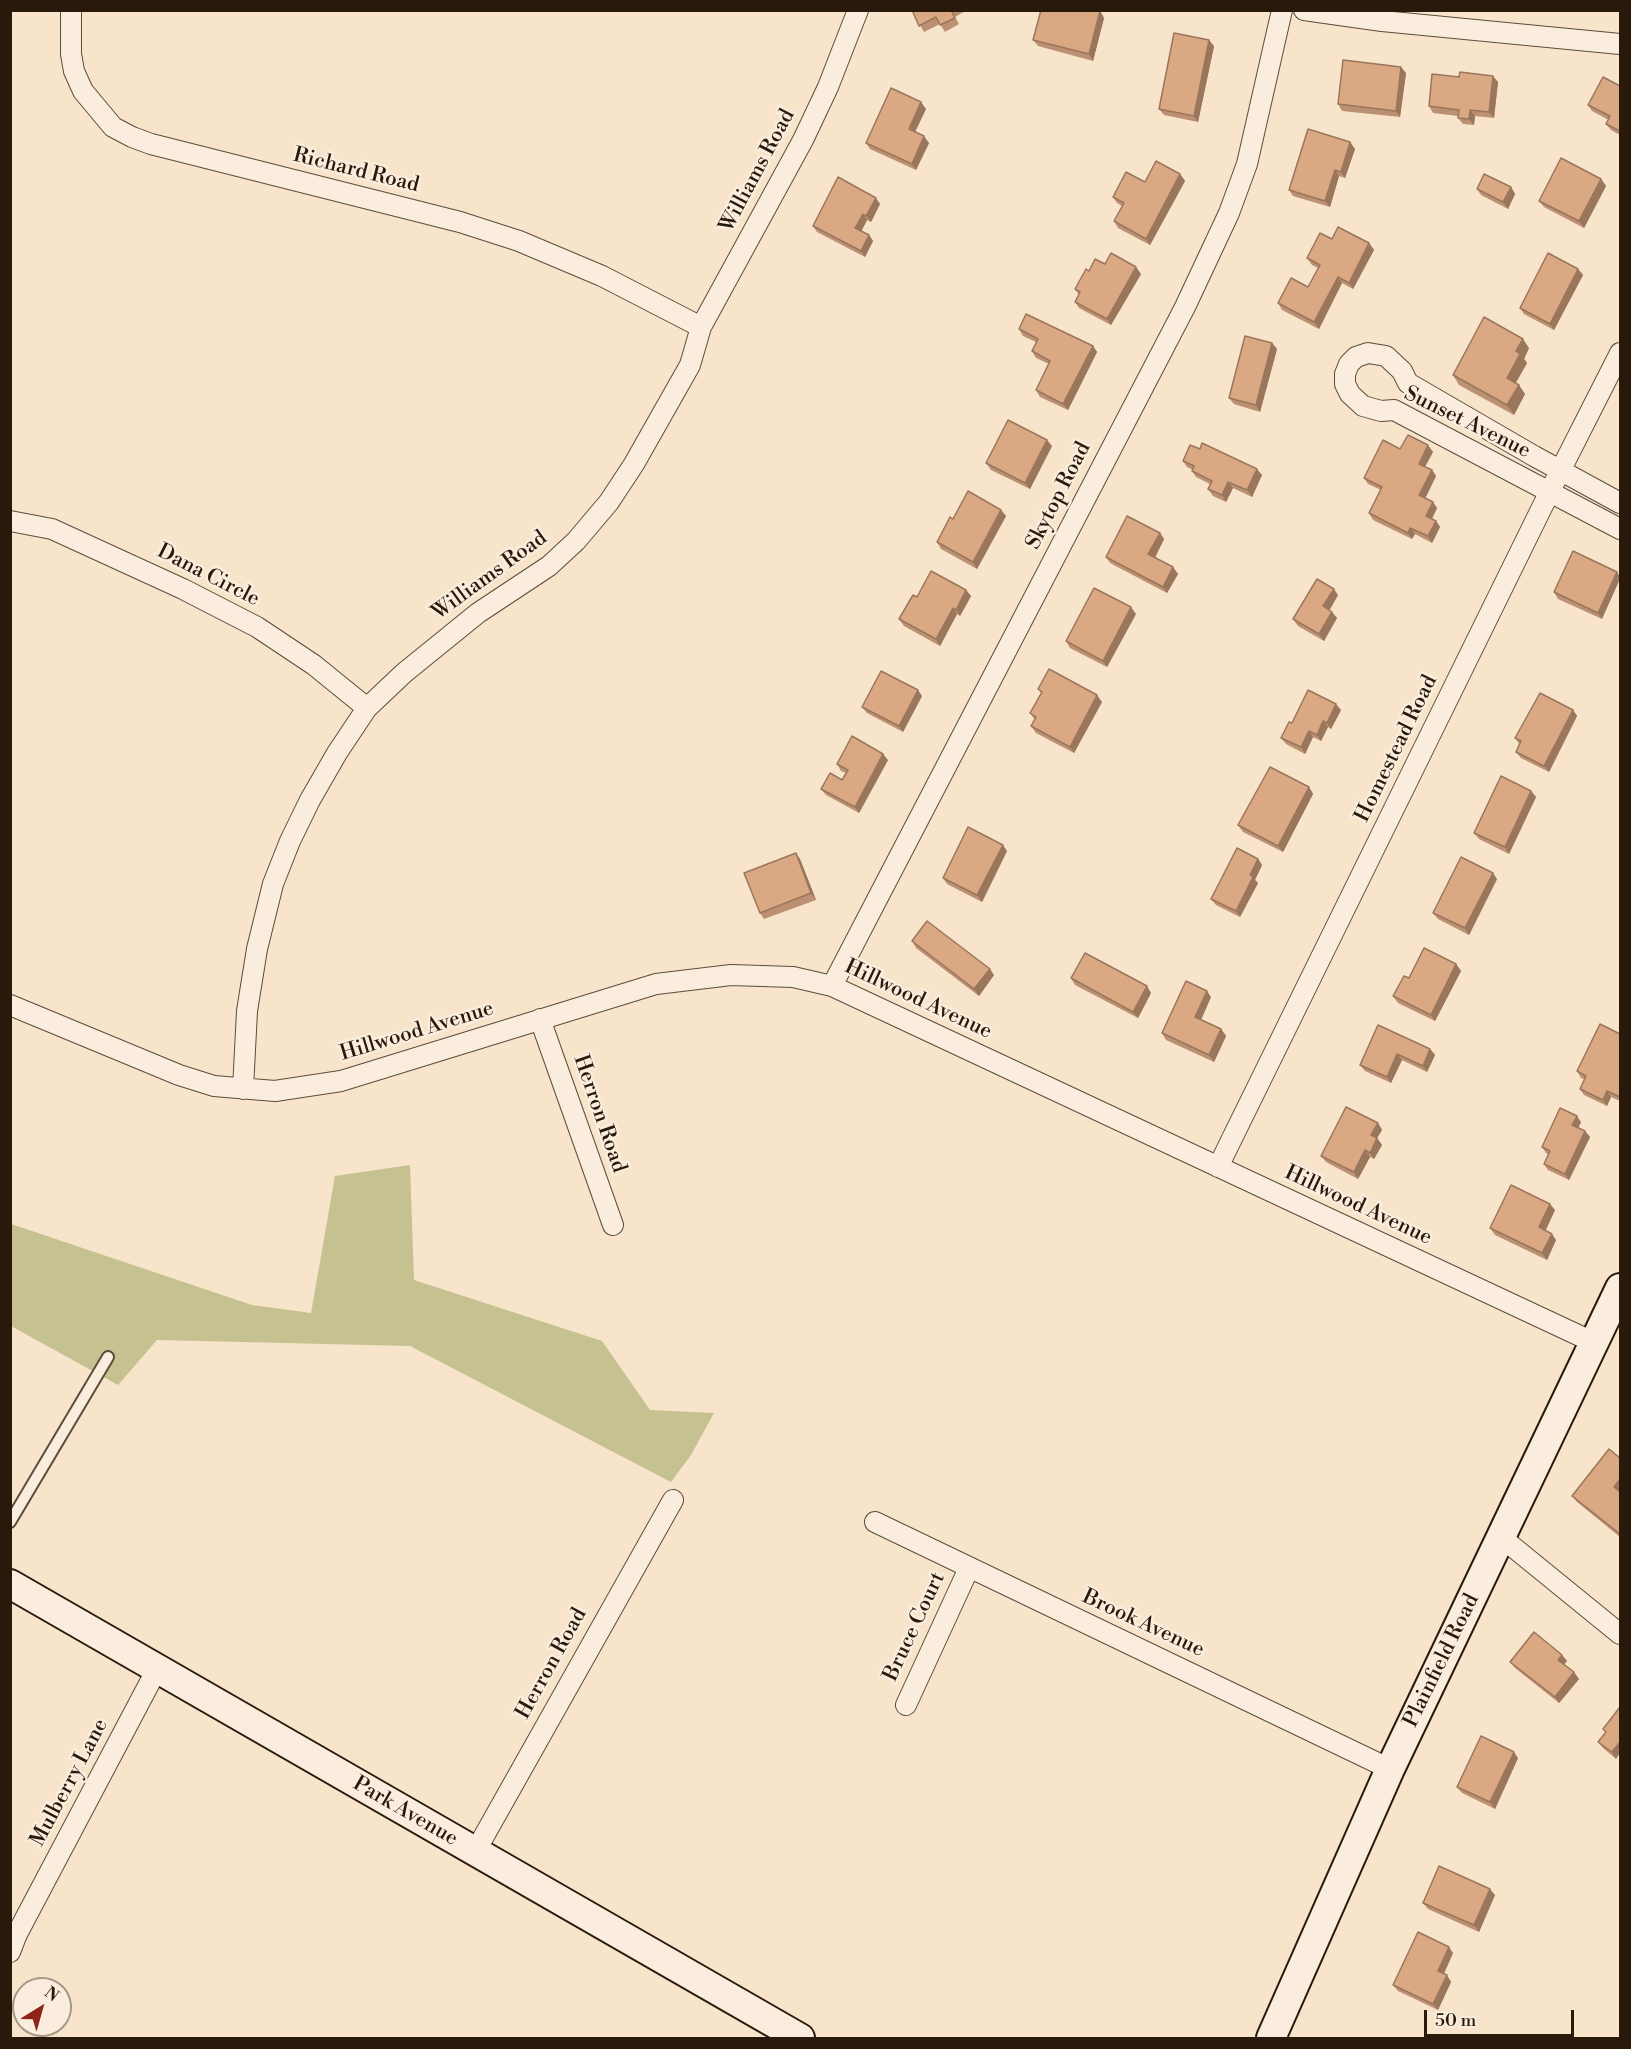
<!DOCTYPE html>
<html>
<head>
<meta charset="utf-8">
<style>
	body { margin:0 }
	#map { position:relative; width:1631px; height:2049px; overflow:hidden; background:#f7e4ca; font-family:"Libre Bodoni",serif }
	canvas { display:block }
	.frame { position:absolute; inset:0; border:12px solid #29190b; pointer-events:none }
	.north { position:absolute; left:12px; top:1977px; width:60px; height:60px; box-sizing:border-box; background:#faeddd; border:2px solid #a69889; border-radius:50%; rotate:37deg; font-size:16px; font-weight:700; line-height:24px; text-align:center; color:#29190b }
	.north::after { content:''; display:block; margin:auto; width:21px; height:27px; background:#8f2418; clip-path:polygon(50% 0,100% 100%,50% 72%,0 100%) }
	.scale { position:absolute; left:1424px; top:2010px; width:150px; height:27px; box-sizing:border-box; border:3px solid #29190b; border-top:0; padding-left:8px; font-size:18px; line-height:21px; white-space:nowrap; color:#29190b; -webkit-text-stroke:4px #faeddd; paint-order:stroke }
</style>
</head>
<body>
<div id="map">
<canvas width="1631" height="2049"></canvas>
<div class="frame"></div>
<div class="north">N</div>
<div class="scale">50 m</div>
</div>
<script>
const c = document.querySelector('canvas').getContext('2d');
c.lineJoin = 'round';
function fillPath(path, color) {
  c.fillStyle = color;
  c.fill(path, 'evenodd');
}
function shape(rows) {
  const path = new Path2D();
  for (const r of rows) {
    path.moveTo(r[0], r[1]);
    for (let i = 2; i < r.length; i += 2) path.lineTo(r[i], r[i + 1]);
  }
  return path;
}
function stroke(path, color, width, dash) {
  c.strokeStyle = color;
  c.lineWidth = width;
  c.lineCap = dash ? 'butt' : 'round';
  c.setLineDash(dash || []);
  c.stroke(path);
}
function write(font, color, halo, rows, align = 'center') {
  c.font = font + ' "Libre Bodoni",serif';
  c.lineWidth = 5;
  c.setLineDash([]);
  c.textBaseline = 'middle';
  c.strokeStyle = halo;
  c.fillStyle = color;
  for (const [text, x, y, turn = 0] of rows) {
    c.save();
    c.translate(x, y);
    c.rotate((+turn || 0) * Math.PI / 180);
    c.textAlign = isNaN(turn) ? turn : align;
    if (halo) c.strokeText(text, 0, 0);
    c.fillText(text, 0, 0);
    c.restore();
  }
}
const green = shape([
	[410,1165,414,1280,602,1341,650,1410,714,1413,691,1455,671,1482,410,1346,157,1340,118,1385,11,1326,11,1224,252,1305,311,1313,335,1176]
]);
const lane = shape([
	[10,1522,108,1357]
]);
const street = shape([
	[71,10,71,54,74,71,83,91,113,127,132,137,151,144,460,222,519,241,602,276,701,327],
	[1304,10,1382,21,1620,44],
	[1620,503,1534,456,1408,383,1402,371,1386,356,1368,353,1356,357,1349,364,1345,374,1345,384,1350,394,1363,406,1381,411,1394,410,1620,529],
	[10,521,52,529,183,589,257,627,314,665,367,708],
	[832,986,1185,307,1229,213,1247,164,1282,10],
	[10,1005,179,1075,214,1086,275,1091,341,1081,656,984,731,975,793,977,832,986,1595,1343],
	[540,1019,613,1225],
	[243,1089,247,1011,257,949,273,884,290,841,310,800,337,753,367,708,404,673,478,613,549,566,576,541,609,502,634,464,690,365,701,327,803,140,828,87,858,10],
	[1218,1167,1550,491,1620,353],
	[875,1522,1390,1769],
	[1502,1538,1620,1634],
	[906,1705,969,1568],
	[475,1852,673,1500],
	[10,1952,17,1934,157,1669]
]);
const secondary = shape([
	[10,1584,800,2038],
	[1271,2038,1390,1769,1620,1288]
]);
const wall = shape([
	[912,10,967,10,955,17,959,24,945,32,940,24,924,32],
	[1100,11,1104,18,1093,61,1038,46,1033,40],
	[1214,46,1198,122,1164,115,1159,109],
	[1406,73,1400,117,1342,111,1338,104],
	[1498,82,1494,118,1475,116,1474,125,1463,124,1458,118,1458,116,1433,113,1429,106],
	[1620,86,1620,135,1611,130,1606,124,1609,120,1592,111,1588,105],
	[926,109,915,132,929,143,916,170,870,149,866,143],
	[1350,142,1355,149,1345,178,1339,176,1330,207,1293,196,1289,190],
	[1180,174,1185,181,1150,245,1118,228,1114,221,1122,206,1117,203,1113,197,1145,182],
	[1601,179,1606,186,1584,228,1544,207,1539,201],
	[1511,187,1515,194,1508,209,1481,195,1477,189],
	[880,204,871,222,867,220,861,231,869,235,873,241,865,257,817,232,813,226],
	[1332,239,1369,243,1374,250,1353,289,1342,283,1319,329,1282,310,1278,303,1308,287,1318,268,1312,265,1307,258],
	[1578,269,1583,275,1554,330,1524,314,1520,308],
	[1089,271,1141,274,1111,325,1079,308,1075,302,1079,295,1075,289],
	[1019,329,1093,346,1097,352,1068,410,1040,397,1036,390,1049,364,1036,358,1032,351,1036,342,1023,336],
	[1272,343,1277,349,1260,412,1234,404,1229,398],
	[1529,348,1524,359,1527,363,1516,383,1525,394,1514,415,1459,385,1453,375],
	[1052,446,1030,489,991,470,986,463],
	[1400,449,1433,452,1425,467,1432,470,1436,476,1425,498,1437,508,1432,519,1436,521,1440,527,1432,543,1415,534,1412,539,1373,520,1369,513,1381,490,1368,484,1364,478],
	[1183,461,1262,475,1252,497,1233,488,1226,502,1213,496,1208,489,1210,484,1196,477,1192,471,1193,470,1187,467],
	[1001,510,1006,516,977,569,941,549,937,542],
	[1160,533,1164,539,1155,558,1173,567,1178,574,1167,593,1110,563,1106,557],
	[1617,572,1602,619,1558,599,1554,592],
	[966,590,971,596,960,616,957,614,940,646,904,626,899,619,917,597],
	[1338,595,1329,610,1337,618,1324,641,1298,626,1293,619],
	[1136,614,1107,667,1070,648,1066,641],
	[1038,689,1102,702,1074,753,1036,733,1031,726,1035,720,1030,713,1041,693],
	[922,696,903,732,867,713,862,707],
	[1341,710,1331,729,1328,727,1321,741,1313,737,1305,754,1286,744,1281,738,1292,723],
	[1573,710,1577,716,1549,772,1521,758,1516,752,1520,745,1515,738],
	[888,760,859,813,826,795,821,789,842,780,846,773,841,771,837,764],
	[1309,787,1313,794,1283,852,1243,832,1238,825],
	[1531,791,1536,797,1509,854,1479,839,1474,833],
	[1007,851,982,902,947,884,943,878],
	[800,859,816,900,764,919,760,913],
	[1258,859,1262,865,1255,880,1258,883,1240,917,1216,905,1211,899],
	[1497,879,1469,935,1438,919,1433,913],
	[912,941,994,975,979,996,916,948],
	[1456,964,1461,971,1435,1021,1398,1003,1393,996,1409,978],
	[1071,978,1151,993,1138,1018,1075,985],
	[1211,997,1201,1020,1221,1029,1226,1036,1214,1062,1166,1040,1162,1033],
	[1378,1025,1430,1049,1435,1055,1427,1072,1402,1060,1391,1083,1365,1071,1360,1065],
	[1620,1034,1620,1101,1611,1097,1607,1106,1584,1095,1580,1089,1584,1079,1581,1078,1577,1071],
	[1581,1122,1578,1128,1585,1131,1590,1137,1569,1180,1548,1170,1544,1164,1548,1154,1546,1153,1542,1147],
	[1378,1123,1382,1130,1377,1138,1382,1145,1374,1159,1370,1157,1358,1179,1326,1162,1321,1156],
	[1555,1210,1545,1230,1556,1240,1547,1260,1495,1235,1490,1228],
	[1620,1492,1620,1537,1577,1502,1572,1496],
	[1562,1655,1567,1661,1564,1664,1579,1679,1559,1703,1515,1668,1510,1662],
	[1620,1707,1616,1759,1603,1748,1598,1742,1606,1733,1603,1729],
	[1518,1758,1495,1809,1462,1793,1457,1787],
	[1495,1895,1479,1932,1428,1909,1423,1903],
	[1453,1953,1444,1974,1451,1982,1438,2010,1398,1991,1393,1985]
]);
const shadedWall = shape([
	[1100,11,1104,18,1093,61,1089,54],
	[1209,40,1214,46,1198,122,1194,116],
	[1401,67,1406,73,1400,117,1396,111],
	[1493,76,1498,82,1494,118,1489,112],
	[921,102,926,109,913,136,909,129],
	[1470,110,1475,116,1474,125,1469,119],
	[924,136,929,143,916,170,912,164],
	[1350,142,1355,149,1345,178,1341,172],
	[1335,170,1339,176,1330,207,1325,201],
	[1180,174,1185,181,1150,245,1146,239],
	[1601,179,1606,186,1584,228,1579,221],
	[1511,187,1515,194,1508,209,1503,202],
	[876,198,880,204,871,222,866,216],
	[863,214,867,220,860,234,855,228],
	[869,235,873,241,865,257,861,251],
	[1369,243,1374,250,1353,289,1349,283],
	[1136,267,1141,274,1111,325,1107,319],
	[1578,269,1583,275,1554,330,1550,324],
	[1338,277,1342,283,1319,329,1314,322],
	[1523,339,1529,348,1524,359,1527,363,1513,387,1507,378,1516,351],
	[1272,343,1277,349,1260,412,1256,405],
	[1093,346,1097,352,1068,410,1063,404],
	[1519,385,1525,394,1514,415,1507,405],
	[1047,440,1052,446,1030,489,1025,483],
	[1428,445,1433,452,1423,470,1419,464],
	[1257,469,1262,475,1252,497,1247,490],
	[1432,470,1436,476,1424,501,1419,495],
	[1228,482,1233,488,1226,502,1222,495],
	[1433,502,1437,508,1430,522,1426,516],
	[1001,510,1006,516,977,569,973,562],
	[1436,521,1440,527,1432,543,1428,536],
	[1410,528,1415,534,1412,539,1408,533],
	[1160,533,1164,539,1153,561,1148,554],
	[1173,567,1178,574,1167,593,1163,587],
	[1617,572,1620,577,1620,579,1602,619,1598,613],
	[1334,589,1338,595,1328,613,1323,606],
	[966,590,971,596,960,616,956,610],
	[1131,607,1136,614,1107,667,1103,661],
	[953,608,957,614,940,646,936,639],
	[1332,612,1337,618,1324,641,1319,634],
	[918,690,922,696,903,732,899,726],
	[1097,695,1102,702,1074,753,1070,747],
	[1336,704,1341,710,1331,729,1327,723],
	[1573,710,1577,716,1549,772,1544,766],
	[1323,721,1328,727,1321,741,1317,735],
	[1309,731,1313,737,1305,754,1301,747],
	[883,754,888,760,859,813,855,807],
	[1309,787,1313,794,1283,852,1278,846],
	[1531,791,1536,797,1509,854,1505,847],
	[1003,845,1007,851,982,902,977,895],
	[796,853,800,859,816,900,811,893],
	[1258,859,1262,865,1255,880,1258,883,1240,917,1236,911,1250,875],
	[1493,873,1497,879,1469,935,1465,928],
	[1456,964,1461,971,1435,1021,1431,1015],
	[990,969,994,975,979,996,974,989],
	[1147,986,1151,993,1138,1018,1133,1012],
	[1207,991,1211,997,1199,1024,1195,1017],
	[1221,1029,1226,1036,1214,1062,1209,1055],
	[1430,1049,1435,1055,1427,1072,1423,1066],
	[1397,1054,1402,1060,1391,1083,1387,1077],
	[1607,1091,1611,1097,1607,1106,1603,1100],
	[1577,1116,1581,1122,1577,1131,1572,1125],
	[1378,1123,1382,1130,1377,1138,1382,1145,1374,1159,1370,1153,1371,1135],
	[1585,1131,1590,1137,1569,1180,1565,1174],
	[1365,1150,1370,1157,1358,1179,1354,1172],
	[1550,1204,1555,1210,1544,1234,1539,1227],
	[1552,1234,1556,1240,1547,1260,1542,1253],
	[1620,1479,1620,1491,1619,1493,1614,1487],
	[1562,1655,1567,1661,1563,1666,1558,1660],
	[1574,1672,1579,1679,1559,1703,1555,1697],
	[1620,1742,1620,1753,1616,1759,1612,1752],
	[1514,1752,1518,1758,1495,1809,1490,1802],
	[1490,1889,1495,1895,1479,1932,1474,1925],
	[1449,1947,1453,1953,1442,1977,1438,1971],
	[1447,1975,1451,1982,1438,2010,1433,2004]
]);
const building = shape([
	[912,10,951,10,955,18,940,25,936,17,919,26,912,10],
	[1041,10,1096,10,1100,11,1089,54,1033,40,1041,10],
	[1174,33,1209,40,1194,116,1159,109,1174,33],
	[1343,60,1401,67,1396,111,1338,104,1343,60],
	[1460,72,1493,76,1489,112,1470,110,1469,119,1458,118,1459,110,1429,106,1432,74,1459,77,1460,72],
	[1603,77,1620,86,1620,131,1606,124,1610,116,1588,105,1603,77],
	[891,88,921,102,909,129,924,136,912,164,866,143,891,88],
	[1308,129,1350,142,1341,172,1335,170,1325,201,1289,190,1308,129],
	[1561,158,1601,179,1579,221,1539,201,1561,158],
	[1156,161,1180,174,1146,239,1114,221,1124,203,1113,197,1126,172,1145,182,1156,161],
	[1484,174,1511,187,1503,202,1477,189,1484,174],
	[838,177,876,198,866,216,863,214,855,228,869,235,861,251,813,226,838,177],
	[1338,227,1369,243,1349,283,1338,277,1314,322,1278,303,1291,278,1308,287,1320,265,1307,258,1320,233,1332,239,1338,227],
	[1111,253,1136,267,1107,319,1075,302,1080,292,1075,289,1086,269,1089,271,1095,259,1105,264,1111,253],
	[1548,253,1578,269,1550,324,1520,308,1548,253],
	[1026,314,1093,346,1063,404,1036,390,1050,361,1032,351,1038,339,1019,329,1026,314],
	[1484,317,1523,339,1516,351,1520,354,1507,378,1519,385,1507,405,1453,375,1484,317],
	[1245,336,1272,343,1256,405,1229,398,1245,336],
	[1008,420,1047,440,1025,483,986,463,1008,420],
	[1408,435,1428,445,1419,464,1432,470,1419,495,1433,502,1426,516,1436,521,1428,536,1410,528,1408,533,1369,513,1382,487,1364,478,1383,440,1400,449,1408,435],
	[1202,443,1257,469,1247,490,1228,482,1222,495,1208,489,1212,481,1192,471,1194,466,1183,461,1190,445,1200,449,1202,443],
	[968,491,1001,510,973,562,937,542,950,517,953,519,968,491],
	[1127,516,1160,533,1148,554,1173,567,1163,587,1106,557,1127,516],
	[1573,551,1617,572,1598,613,1554,592,1573,551],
	[931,571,966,590,956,610,953,608,936,639,899,619,913,595,917,597,931,571],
	[1317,579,1334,589,1323,606,1332,612,1319,634,1293,619,1317,579],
	[1094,588,1131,607,1103,661,1066,641,1094,588],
	[1049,669,1097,695,1070,747,1031,726,1036,717,1030,713,1042,692,1038,689,1049,669],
	[881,671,918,690,899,726,862,707,881,671],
	[1308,690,1336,704,1327,723,1323,721,1317,735,1309,731,1301,747,1281,738,1289,722,1292,723,1308,690],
	[1540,693,1573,710,1544,766,1516,752,1521,741,1515,738,1540,693],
	[852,736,883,754,855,807,821,789,830,773,842,780,848,770,837,764,852,736],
	[1270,767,1309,787,1278,846,1238,825,1270,767],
	[1501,776,1531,791,1505,847,1474,833,1501,776],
	[968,827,1003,845,977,895,943,878,968,827],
	[1237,848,1258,859,1250,875,1253,877,1236,911,1211,899,1237,848],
	[796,853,811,893,760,913,744,873,796,853],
	[1461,857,1493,873,1465,928,1433,913,1461,857],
	[927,921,990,969,974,989,912,941,927,921],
	[1424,948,1456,964,1431,1015,1393,996,1404,976,1409,978,1424,948],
	[1085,953,1147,986,1133,1012,1071,978,1085,953],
	[1186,981,1207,991,1195,1017,1221,1029,1209,1055,1162,1033,1186,981],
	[1600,1024,1620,1034,1620,1097,1607,1091,1603,1100,1580,1089,1586,1076,1577,1071,1600,1024],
	[1378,1025,1430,1049,1423,1066,1397,1054,1387,1077,1360,1065,1378,1025],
	[1346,1107,1378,1123,1371,1135,1377,1138,1370,1153,1365,1150,1354,1172,1321,1156,1346,1107],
	[1560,1108,1577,1116,1572,1125,1585,1131,1565,1174,1544,1164,1550,1151,1542,1147,1560,1108],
	[1511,1185,1550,1204,1539,1227,1552,1234,1542,1253,1490,1228,1511,1185],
	[1609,1449,1620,1458,1620,1479,1614,1487,1620,1492,1620,1534,1572,1496,1609,1449],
	[1534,1632,1562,1655,1558,1660,1574,1672,1555,1697,1510,1662,1534,1632],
	[1620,1707,1620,1742,1612,1752,1598,1742,1606,1732,1603,1729,1620,1707],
	[1481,1736,1514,1752,1490,1802,1457,1787,1481,1736],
	[1439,1866,1490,1889,1474,1925,1423,1903,1439,1866],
	[1418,1932,1449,1947,1438,1971,1447,1975,1433,2004,1393,1985,1418,1932]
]);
const streetNames = [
	["Richard Road",356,171,14],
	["Williams Road",758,171,-62],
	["Sunset Avenue",1467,423,26],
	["Skytop Road",1059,496,-63],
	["Dana Circle",208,576,27],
	["Williams Road",490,576,-36],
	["Homestead Road",1397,749,-64],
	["Hillwood Avenue",918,1000,25],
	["Hillwood Avenue",417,1032,-17],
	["Herron Road",599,1114,71],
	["Hillwood Avenue",1358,1206,25],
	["Brook Avenue",1143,1624,25],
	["Bruce Court",915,1627,-65],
	["Plainfield Road",1442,1661,-64],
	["Herron Road",552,1664,-61],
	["Mulberry Lane",70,1783,-62],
	["Park Avenue",405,1812,30]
];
fillPath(green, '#c5c191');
stroke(lane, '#5c4c3b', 14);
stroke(street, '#5c4c3b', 22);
stroke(secondary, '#29190b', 32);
stroke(lane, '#faeddd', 10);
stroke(street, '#faeddd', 20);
stroke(secondary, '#faeddd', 28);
fillPath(wall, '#bc9072');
fillPath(shadedWall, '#99765c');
fillPath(building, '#dba884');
stroke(building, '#99765c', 1.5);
write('21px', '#29190b', '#faeddd', streetNames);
</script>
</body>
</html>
